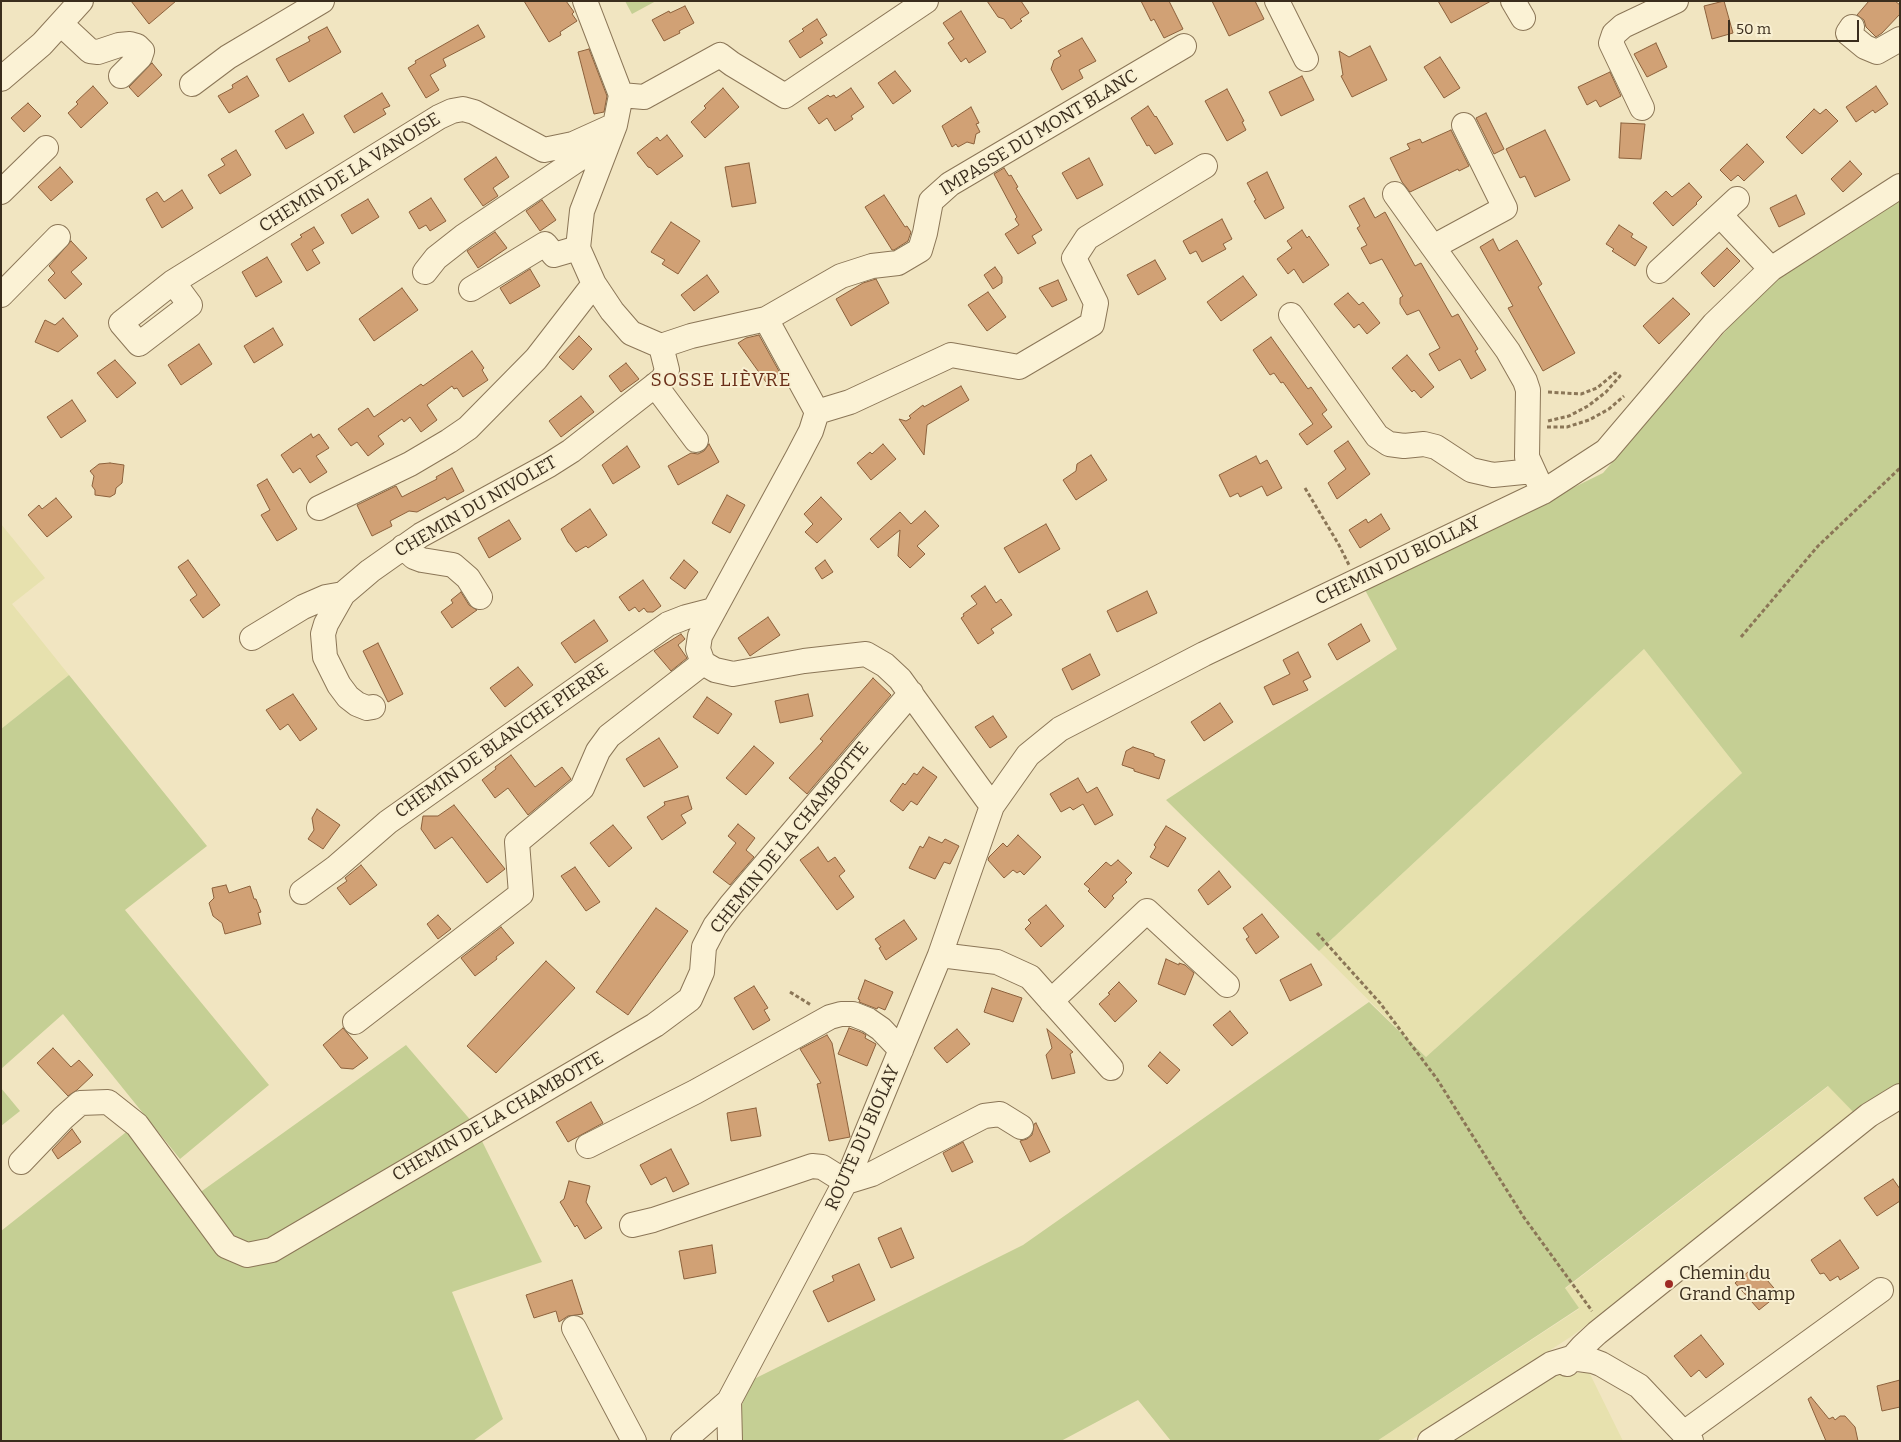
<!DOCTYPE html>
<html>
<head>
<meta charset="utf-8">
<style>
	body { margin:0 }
	#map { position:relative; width:1901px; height:1442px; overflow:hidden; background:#f1e5c1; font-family:Bitter,serif }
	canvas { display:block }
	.frame { position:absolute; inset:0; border:2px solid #3a2d1d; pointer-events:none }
	.scale { position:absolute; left:1728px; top:20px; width:131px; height:22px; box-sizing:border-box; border:2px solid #3a2d1d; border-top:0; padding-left:6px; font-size:15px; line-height:18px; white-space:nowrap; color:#3a2d1d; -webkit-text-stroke:4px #f8efd1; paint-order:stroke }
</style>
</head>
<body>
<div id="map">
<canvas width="1901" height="1442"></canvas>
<div class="frame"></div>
<div class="scale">50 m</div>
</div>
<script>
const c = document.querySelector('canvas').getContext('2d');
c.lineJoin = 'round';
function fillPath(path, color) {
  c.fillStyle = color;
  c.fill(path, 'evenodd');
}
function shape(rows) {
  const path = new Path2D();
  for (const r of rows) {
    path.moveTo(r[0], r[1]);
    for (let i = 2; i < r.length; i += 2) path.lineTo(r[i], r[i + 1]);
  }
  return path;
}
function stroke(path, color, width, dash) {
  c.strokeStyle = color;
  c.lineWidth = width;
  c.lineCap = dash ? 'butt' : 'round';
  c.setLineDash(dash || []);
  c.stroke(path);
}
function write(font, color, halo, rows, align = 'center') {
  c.font = font + ' Bitter,serif';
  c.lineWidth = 4;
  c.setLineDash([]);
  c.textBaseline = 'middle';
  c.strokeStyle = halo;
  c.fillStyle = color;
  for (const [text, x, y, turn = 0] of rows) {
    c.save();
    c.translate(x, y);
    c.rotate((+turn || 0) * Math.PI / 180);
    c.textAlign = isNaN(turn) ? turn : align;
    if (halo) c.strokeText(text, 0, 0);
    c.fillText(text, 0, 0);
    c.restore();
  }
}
const farmland = shape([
	[1,524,45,578,12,604,69,675,1,729],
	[1644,649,1742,773,1426,1057,1319,951],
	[1829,1086,1859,1118,1572,1336,1410,1441,1377,1441,1579,1309,1565,1289],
	[1589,1372,1623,1441,1447,1441,1551,1375]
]);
const green = shape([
	[625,1,656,1,632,14],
	[1900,196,1900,1088,1859,1118,1828,1086,1565,1288,1579,1308,1377,1441,1171,1441,1138,1400,1061,1441,740,1441,739,1412,752,1380,1023,1245,1369,1002,1426,1057,1742,773,1644,649,1319,951,1166,800,1397,649,1365,590,1603,473,1767,283],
	[69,675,207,846,125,910,269,1085,180,1159,63,1014,1,1069,1,729],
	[406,1045,473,1123,542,1262,452,1292,503,1419,473,1441,1,1441,1,1231,130,1129,188,1201],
	[1,1088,20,1111,1,1126]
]);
const building = shape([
	[131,1,176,1,149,24,131,1],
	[524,1,566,1,574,12,572,14,577,21,560,32,561,35,549,42,524,1],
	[987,1,1021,1,1029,13,1020,19,1022,21,1011,29,1004,19,998,17,987,1],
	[1141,1,1169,1,1183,29,1164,38,1154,19,1151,21,1141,1],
	[1212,1,1255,1,1264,19,1229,36,1212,1],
	[1438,1,1491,1,1451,23,1438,1],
	[1724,1,1733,33,1712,39,1704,6,1724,1],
	[1869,1,1895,1,1900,5,1900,14,1882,33,1876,37,1866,27,1864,20,1857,15,1869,1],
	[685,6,694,23,679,31,680,33,664,41,652,20,669,11,670,13,685,6],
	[961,11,986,52,969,63,966,58,961,62,954,52,948,43,954,39,943,23,961,11],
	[817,19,827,35,820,39,823,43,800,58,789,41,804,31,802,29,817,19],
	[478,25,485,37,443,59,446,66,430,75,439,90,426,98,408,68,416,63,415,61,478,25],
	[327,27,341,52,289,82,276,59,310,41,308,37,327,27],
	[1082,38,1096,61,1079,70,1083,78,1062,90,1051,69,1054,60,1061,56,1058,51,1082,38],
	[1656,43,1667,67,1647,77,1634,54,1656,43],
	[1370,46,1387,80,1352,97,1341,76,1343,75,1339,51,1349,57,1370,46],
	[589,49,607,96,604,112,594,114,578,52,589,49],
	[1440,57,1460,88,1444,98,1424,67,1440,57],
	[152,63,162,75,138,97,129,87,152,63],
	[895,71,911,91,893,104,878,83,895,71],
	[1610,72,1621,96,1600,107,1596,100,1587,105,1578,87,1610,72],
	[247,76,259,96,229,113,218,96,233,88,232,85,247,76],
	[1302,76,1314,100,1281,116,1269,92,1302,76],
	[93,86,108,103,81,128,68,113,78,104,76,102,93,86],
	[1876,86,1888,104,1875,113,1873,110,1856,122,1846,107,1876,86],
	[723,88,739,107,705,138,691,122,706,108,704,106,723,88],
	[851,88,864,107,851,116,853,119,835,131,827,118,819,124,808,108,828,95,830,97,834,95,836,98,851,88],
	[1227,89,1244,121,1242,122,1246,130,1227,141,1205,101,1227,89],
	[382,93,390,106,383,109,386,114,354,133,344,116,382,93],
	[28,103,41,116,24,132,11,118,28,103],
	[1148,106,1155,117,1156,116,1173,144,1155,154,1149,145,1147,146,1131,118,1148,106],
	[971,107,979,123,976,124,980,132,976,134,974,144,967,142,958,147,956,144,952,147,942,126,971,107],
	[1814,109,1820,114,1826,109,1838,121,1802,154,1786,137,1814,109],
	[1486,113,1504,149,1494,154,1476,118,1486,113],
	[303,114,314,133,286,149,275,131,303,114],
	[1621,123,1645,124,1641,159,1619,158,1621,123],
	[1451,130,1469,166,1459,171,1458,169,1410,192,1402,182,1390,158,1410,149,1407,144,1420,139,1422,143,1451,130],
	[1545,130,1570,180,1535,197,1525,176,1520,178,1506,149,1545,130],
	[667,135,683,156,657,175,651,168,648,167,637,153,657,137,660,141,667,135],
	[1747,144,1764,162,1744,181,1738,175,1731,181,1720,170,1747,144],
	[236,150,251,175,220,194,208,175,225,165,221,159,236,150],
	[496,157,509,177,493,188,498,196,483,206,464,179,496,157],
	[1089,158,1103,185,1077,199,1062,173,1089,158],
	[1850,161,1862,174,1843,192,1831,179,1850,161],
	[749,163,756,203,732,207,725,167,749,163],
	[60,167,73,182,51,201,38,187,60,167],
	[1004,168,1009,176,1011,175,1018,187,1016,188,1042,230,1032,236,1036,243,1018,254,1005,234,1019,225,1015,219,1017,217,994,174,1004,168],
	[1267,172,1284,208,1265,219,1254,201,1256,200,1247,183,1267,172],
	[1689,183,1702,197,1696,203,1697,204,1673,226,1653,203,1666,191,1672,197,1689,183],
	[182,190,193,208,162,228,146,199,157,192,164,202,182,190],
	[884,195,905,227,907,226,911,232,908,241,894,250,892,250,865,207,884,195],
	[1796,195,1805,214,1779,227,1770,208,1796,195],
	[431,198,446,221,430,231,426,225,419,229,409,212,431,198],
	[1364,198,1375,218,1385,212,1415,266,1421,263,1452,317,1458,314,1478,349,1475,351,1486,370,1471,379,1460,359,1439,371,1429,354,1440,348,1419,310,1407,315,1400,304,1400,298,1403,296,1382,259,1370,264,1361,248,1367,245,1357,228,1360,226,1349,206,1364,198],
	[368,199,379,217,352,234,341,215,368,199],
	[542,200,556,220,540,231,526,211,542,200],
	[1222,219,1232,239,1223,244,1226,249,1202,262,1196,251,1190,254,1183,241,1222,219],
	[671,222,700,241,678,274,662,264,665,260,651,252,671,222],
	[1619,225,1633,234,1631,237,1647,247,1635,266,1612,251,1614,249,1606,244,1619,225],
	[314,227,324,243,312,250,320,263,307,271,291,244,302,237,300,235,314,227],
	[1302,230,1307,238,1309,236,1329,265,1303,283,1294,269,1288,274,1277,259,1292,248,1287,241,1302,230],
	[495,232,507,248,478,268,467,251,495,232],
	[1493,239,1499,251,1517,240,1542,284,1538,287,1575,353,1543,371,1508,308,1513,306,1480,247,1493,239],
	[71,241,87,258,71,272,82,284,65,299,48,280,55,273,49,266,71,241],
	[1727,248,1740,261,1714,287,1701,273,1727,248],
	[267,257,282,282,256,297,242,272,267,257],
	[1155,260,1166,279,1138,295,1127,275,1155,260],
	[995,267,1002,277,1002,283,993,289,984,275,995,267],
	[530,269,540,286,510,304,500,288,530,269],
	[707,275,719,292,694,311,681,295,707,275],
	[1243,276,1257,295,1221,321,1207,302,1243,276],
	[876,279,889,303,851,326,836,299,863,283,876,279],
	[1058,280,1067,300,1052,307,1039,288,1058,280],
	[402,288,418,310,374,341,359,319,402,288],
	[988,292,1006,317,987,331,968,305,988,292],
	[1348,293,1359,305,1363,302,1380,323,1367,334,1359,324,1354,328,1334,304,1348,293],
	[1673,298,1690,314,1659,344,1643,326,1673,298],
	[63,318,78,336,58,352,35,342,45,320,55,325,63,318],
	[273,328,283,345,254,363,244,346,273,328],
	[759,335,780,373,766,382,738,343,746,338,759,335],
	[579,336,592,349,573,370,559,357,579,336],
	[1271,337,1308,389,1311,387,1327,410,1322,414,1332,427,1307,445,1299,434,1313,424,1283,382,1281,383,1274,373,1270,375,1253,350,1271,337],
	[199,344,212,364,181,385,168,365,199,344],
	[472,351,484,368,482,370,488,380,463,397,457,388,454,389,452,386,427,405,437,420,421,432,410,417,404,422,402,419,378,436,384,444,368,456,357,442,351,446,338,429,368,408,374,417,421,384,423,386,472,351],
	[1407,355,1434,387,1421,398,1414,390,1412,392,1392,368,1407,355],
	[115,360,136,383,117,398,97,373,115,360],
	[626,363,639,379,621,392,609,376,626,363],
	[961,386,969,400,927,425,924,455,899,419,906,421,911,418,909,416,923,405,924,407,961,386],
	[581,396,594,412,561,437,549,421,581,396],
	[72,400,86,421,61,438,47,417,72,400],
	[311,434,313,438,319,434,329,448,316,456,327,472,310,483,300,468,293,473,281,455,311,434],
	[1348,441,1370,474,1337,499,1328,483,1346,469,1334,451,1348,441],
	[709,444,719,462,678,485,668,466,691,453,698,454,704,451,709,444],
	[883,444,896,459,871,480,857,463,870,452,872,454,883,444],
	[627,446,640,467,613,484,602,465,627,446],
	[1091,455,1107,480,1076,500,1063,480,1076,471,1077,464,1091,455],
	[1256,456,1260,464,1267,460,1282,488,1267,496,1262,486,1240,497,1238,493,1230,497,1219,475,1256,456],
	[110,463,124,465,122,483,116,488,115,494,110,497,95,495,95,490,92,486,94,476,90,471,99,464,110,463],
	[452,468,464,491,447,500,445,497,417,512,409,511,390,521,392,526,372,536,357,505,396,486,402,497,437,479,436,477,452,468],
	[267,479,297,529,277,541,261,515,270,510,257,485,267,479],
	[727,495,745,505,730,533,712,523,727,495],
	[821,497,842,519,817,543,805,532,813,524,804,514,821,497],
	[56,498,72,517,47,537,28,515,39,505,42,509,56,498],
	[590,509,607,535,588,548,586,546,576,552,568,542,561,529,590,509],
	[925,511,939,526,917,546,925,554,910,568,898,556,900,530,878,548,870,539,900,512,911,524,925,511],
	[1381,514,1390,529,1360,548,1349,530,1366,519,1368,523,1381,514],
	[509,520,521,539,489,558,478,538,509,520],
	[1046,524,1060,549,1019,573,1004,548,1046,524],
	[188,560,220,605,203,618,190,600,197,595,178,567,188,560],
	[684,560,698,572,685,589,670,578,684,560],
	[825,560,833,572,822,579,815,568,825,560],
	[643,580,661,606,653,612,647,612,644,608,639,612,635,607,629,611,619,597,643,580],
	[985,586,996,603,1001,599,1012,615,991,629,994,633,978,644,961,618,964,616,963,614,977,604,971,596,985,586],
	[1147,591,1157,613,1117,632,1107,611,1147,591],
	[461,592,469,605,477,610,452,628,441,612,453,603,451,600,461,592],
	[768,617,780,635,750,656,738,638,768,617],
	[594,620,608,641,575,663,561,643,594,620],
	[1361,624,1370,641,1337,660,1328,644,1361,624],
	[681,634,685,639,678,645,687,658,671,671,654,651,681,634],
	[378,643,403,694,388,702,363,651,378,643],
	[1298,652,1311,677,1303,681,1308,690,1273,705,1264,687,1290,674,1283,660,1298,652],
	[1090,654,1100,675,1072,690,1062,669,1090,654],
	[518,667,533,685,505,707,490,688,518,667],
	[873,678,891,695,807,794,789,778,823,741,820,739,873,678],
	[293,694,317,729,300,741,288,724,280,730,266,710,293,694],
	[808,694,813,716,780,723,775,701,808,694],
	[707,697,732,714,718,734,693,717,707,697],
	[1220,703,1233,722,1204,741,1191,722,1220,703],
	[993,716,1007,737,990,748,975,727,993,716],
	[659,738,678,767,644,787,626,759,659,738],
	[754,746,774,763,746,795,726,778,754,746],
	[1133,747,1154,754,1154,756,1165,760,1159,779,1134,771,1134,769,1122,765,1126,751,1133,747],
	[511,755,535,787,562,767,571,779,528,815,508,788,495,798,482,780,496,769,495,767,511,755],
	[923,767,937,777,917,805,911,801,903,811,890,801,903,783,905,785,914,773,917,775,923,767],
	[1078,778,1087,793,1097,787,1113,815,1095,825,1083,804,1073,810,1070,807,1061,812,1050,794,1078,778],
	[688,796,692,809,681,815,686,823,662,840,647,817,665,805,664,802,688,796],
	[454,805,505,869,487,883,452,837,435,849,421,829,423,816,438,816,454,805],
	[317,809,340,825,323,849,308,839,314,830,312,818,317,809],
	[738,824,755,838,746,850,754,857,730,885,713,872,736,843,728,836,738,824],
	[613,825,632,848,609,867,590,843,613,825],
	[1166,826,1186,838,1168,867,1150,857,1156,847,1154,845,1166,826],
	[1018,835,1041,857,1024,875,1020,871,1017,873,1013,870,1004,878,988,860,989,857,1003,843,1007,847,1018,835],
	[929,837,942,843,945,839,959,846,950,864,944,862,935,879,909,868,920,846,923,848,929,837],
	[818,847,828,862,835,857,845,871,839,876,854,897,837,910,800,860,818,847],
	[1118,860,1132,873,1125,880,1127,882,1112,896,1114,898,1105,908,1088,891,1090,889,1084,884,1106,862,1111,866,1118,860],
	[361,865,377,885,350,905,337,888,347,881,345,878,361,865],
	[575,867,600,902,586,911,561,876,575,867],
	[1219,871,1231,887,1208,905,1198,890,1219,871],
	[226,885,229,893,250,886,254,899,256,899,261,912,258,913,261,924,225,934,222,923,213,916,209,903,214,898,212,888,226,885],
	[1046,905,1064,926,1041,947,1025,929,1031,923,1028,920,1046,905],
	[656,908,688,931,628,1015,596,992,656,908],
	[1262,914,1279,937,1256,954,1246,939,1249,937,1243,928,1262,914],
	[438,915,451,929,438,939,427,924,438,915],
	[904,920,917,939,886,960,879,948,881,947,875,939,904,920],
	[501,927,514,943,496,957,497,959,475,976,461,958,501,927],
	[1166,959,1179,965,1179,963,1185,965,1194,973,1185,995,1158,984,1166,959],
	[546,961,575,988,496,1073,467,1046,546,961],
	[1311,964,1322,985,1290,1001,1280,980,1311,964],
	[865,980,893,992,885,1010,878,1007,877,1009,859,1002,860,1000,858,999,865,980],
	[1119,982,1137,1001,1115,1022,1099,1004,1110,994,1108,993,1119,982],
	[754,986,768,1008,764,1010,770,1020,753,1030,734,998,754,986],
	[992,988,1022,998,1013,1022,984,1012,992,988],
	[1230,1011,1248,1033,1232,1046,1213,1025,1230,1011],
	[343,1028,368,1058,353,1069,341,1068,323,1045,343,1028],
	[849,1028,861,1032,866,1035,865,1038,876,1044,867,1066,838,1054,849,1028],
	[957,1029,970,1044,947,1063,934,1048,957,1029],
	[1047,1029,1073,1052,1070,1054,1075,1073,1052,1079,1046,1055,1052,1048,1047,1029],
	[827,1035,832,1043,850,1137,829,1141,817,1084,821,1083,800,1049,827,1035],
	[53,1048,71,1067,79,1060,93,1075,77,1090,68,1096,37,1063,53,1048],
	[1160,1052,1180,1070,1167,1084,1148,1066,1160,1052],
	[591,1102,603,1123,568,1142,556,1122,591,1102],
	[756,1108,761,1136,731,1141,727,1113,756,1108],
	[1036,1123,1050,1152,1030,1162,1020,1141,1027,1139,1032,1135,1034,1124,1036,1123],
	[72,1129,81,1142,58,1159,52,1150,72,1129],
	[963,1142,973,1162,952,1172,943,1153,963,1142],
	[671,1149,689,1184,673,1192,666,1177,651,1185,640,1165,671,1149],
	[1893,1179,1900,1189,1900,1201,1877,1216,1864,1198,1893,1179],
	[569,1181,590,1186,586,1202,602,1228,585,1239,577,1225,575,1227,560,1202,564,1199,569,1181],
	[901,1228,914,1258,891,1268,878,1238,901,1228],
	[1840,1240,1859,1268,1840,1280,1838,1276,1830,1281,1824,1273,1820,1274,1811,1260,1840,1240],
	[712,1245,716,1273,684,1279,679,1251,712,1245],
	[859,1264,875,1300,828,1322,813,1291,834,1281,832,1276,859,1264],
	[1755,1266,1779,1294,1759,1310,1735,1283,1755,1266],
	[572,1280,583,1314,568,1316,559,1322,556,1311,534,1318,526,1295,572,1280],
	[1701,1335,1724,1364,1706,1378,1699,1370,1691,1377,1674,1356,1701,1335],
	[1900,1380,1900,1407,1882,1411,1877,1386,1900,1380],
	[1811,1397,1829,1419,1833,1417,1835,1420,1840,1416,1845,1416,1855,1427,1858,1441,1826,1441,1808,1399,1811,1397]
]);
const path = shape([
	[1548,392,1581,394,1597,388,1615,373,1620,376,1606,392,1588,406,1569,416,1548,421],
	[1547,427,1567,427,1589,420,1609,409,1624,396],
	[1305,488,1339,545,1349,565],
	[1741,637,1818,546,1900,468],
	[1317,933,1380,1003,1437,1079,1523,1216,1592,1311],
	[790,992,811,1005]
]);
const minor = shape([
	[585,1,621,95,615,125,582,211,578,248,594,284,612,311,631,333,661,346,691,336,766,319,817,412,811,431,798,456,700,636,698,649,703,663,715,670,733,674,804,661,866,654,885,665,900,679,992,806],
	[1277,1,1306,59],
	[1513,1,1523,18],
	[61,24,90,51,98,52,119,45,130,44,137,46,142,51,140,57,121,76],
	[1852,27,1848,33,1865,47,1877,52,1900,39],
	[1,79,42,44,81,1],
	[192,84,228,57,322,1],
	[621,95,644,97,720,55,732,64,785,96,926,1],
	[1642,108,1611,43,1614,34,1623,26,1676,1],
	[1464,125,1505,208,1433,247,1508,351,1525,381,1528,390,1527,457,1543,492],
	[1,192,46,148],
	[1395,194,1433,247],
	[1720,215,1771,269],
	[1659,271,1737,199],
	[425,272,436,258,464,236,577,160,603,145],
	[173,282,190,305,139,344,121,323,173,282,439,117,452,111,463,109,474,112,544,150,573,144,615,125],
	[471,289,545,244,554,255,578,248],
	[1,295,58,237],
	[1291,315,1377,436,1389,444,1404,446,1424,444,1436,447,1471,470,1493,475,1533,471],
	[766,319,841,276,872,266,898,263,920,250,925,233,931,201,950,184,1184,46],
	[655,385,696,440],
	[817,412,850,402,951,355,1019,367,1092,324,1096,303,1074,258,1087,238,1205,166],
	[319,508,410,464,449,441,468,428,536,359,594,284],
	[403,547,414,557,422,560,453,565,468,578,480,597],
	[343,594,326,624,323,634,325,657,339,685,348,697,357,704,367,708,373,707],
	[252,638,303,607,326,597,343,594,370,571,421,535,549,465,571,451,663,379,667,370,661,346],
	[302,892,335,868,388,822,668,624,686,617,713,610],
	[940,955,997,962,1030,977,1111,1068],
	[1051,1001,1147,911,1227,985],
	[355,1022,521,894,517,842,582,788,598,751,609,736,703,663],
	[588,1146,695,1092,830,1017,841,1014,853,1014,868,1020,881,1029,901,1050],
	[21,1162,63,1118,80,1103,108,1102,137,1125,226,1246,247,1255,272,1250,655,1025,690,999,702,972,704,947,715,926,731,905,911,693],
	[632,1225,653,1220,812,1166,822,1167,846,1182,872,1174,984,1116,1000,1114,1021,1127],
	[574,1328,634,1441],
	[1567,1364,1583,1346,1597,1333,1869,1115,1900,1096],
	[729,1401,730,1441],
	[1684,1433,1881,1290],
	[683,1441,729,1401,850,1173,940,955,992,806,1028,755,1060,729,1204,654,1543,492,1606,451,1714,324,1771,269,1900,186],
	[1430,1441,1551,1364,1571,1358,1593,1361,1601,1364,1639,1386,1691,1441]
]);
const markers = [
	[1669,1284,5,"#9e2a24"]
];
const streetNames = [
	["IMPASSE DU MONT BLANC",1039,133,-31],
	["CHEMIN DE LA VANOISE",350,173,-32],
	["CHEMIN DU NIVOLET",476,507,-30],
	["CHEMIN DU BIOLLAY",1398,561,-26],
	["CHEMIN DE BLANCHE PIERRE",502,741,-35],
	["CHEMIN DE LA CHAMBOTTE",790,838,-51],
	["CHEMIN DE LA CHAMBOTTE",498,1117,-30],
	["ROUTE DU BIOLAY",863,1138,-66]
];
const poiNames = [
	["Chemin du",1679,1274],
	["Grand Champ",1679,1295]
];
const neighbourhoodNames = [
	["SOSSE LIÈVRE",721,381]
];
fillPath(farmland, '#e7e1ae');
fillPath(green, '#c5cf94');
fillPath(building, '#d1a175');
stroke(building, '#8c613c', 1);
stroke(minor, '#8b7657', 26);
stroke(path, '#8b7657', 3, [4, 2.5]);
stroke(minor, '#fbf2d5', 24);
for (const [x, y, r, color] of markers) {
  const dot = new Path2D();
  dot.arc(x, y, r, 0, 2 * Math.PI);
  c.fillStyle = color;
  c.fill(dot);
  stroke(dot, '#f8efd1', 2);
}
write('18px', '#3a2d1d', '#f8efd1', streetNames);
write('18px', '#3a2d1d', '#f8efd1', poiNames, 'left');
c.letterSpacing = '1px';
write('19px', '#6a2f19', '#f8efd1', neighbourhoodNames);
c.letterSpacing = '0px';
</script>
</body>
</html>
